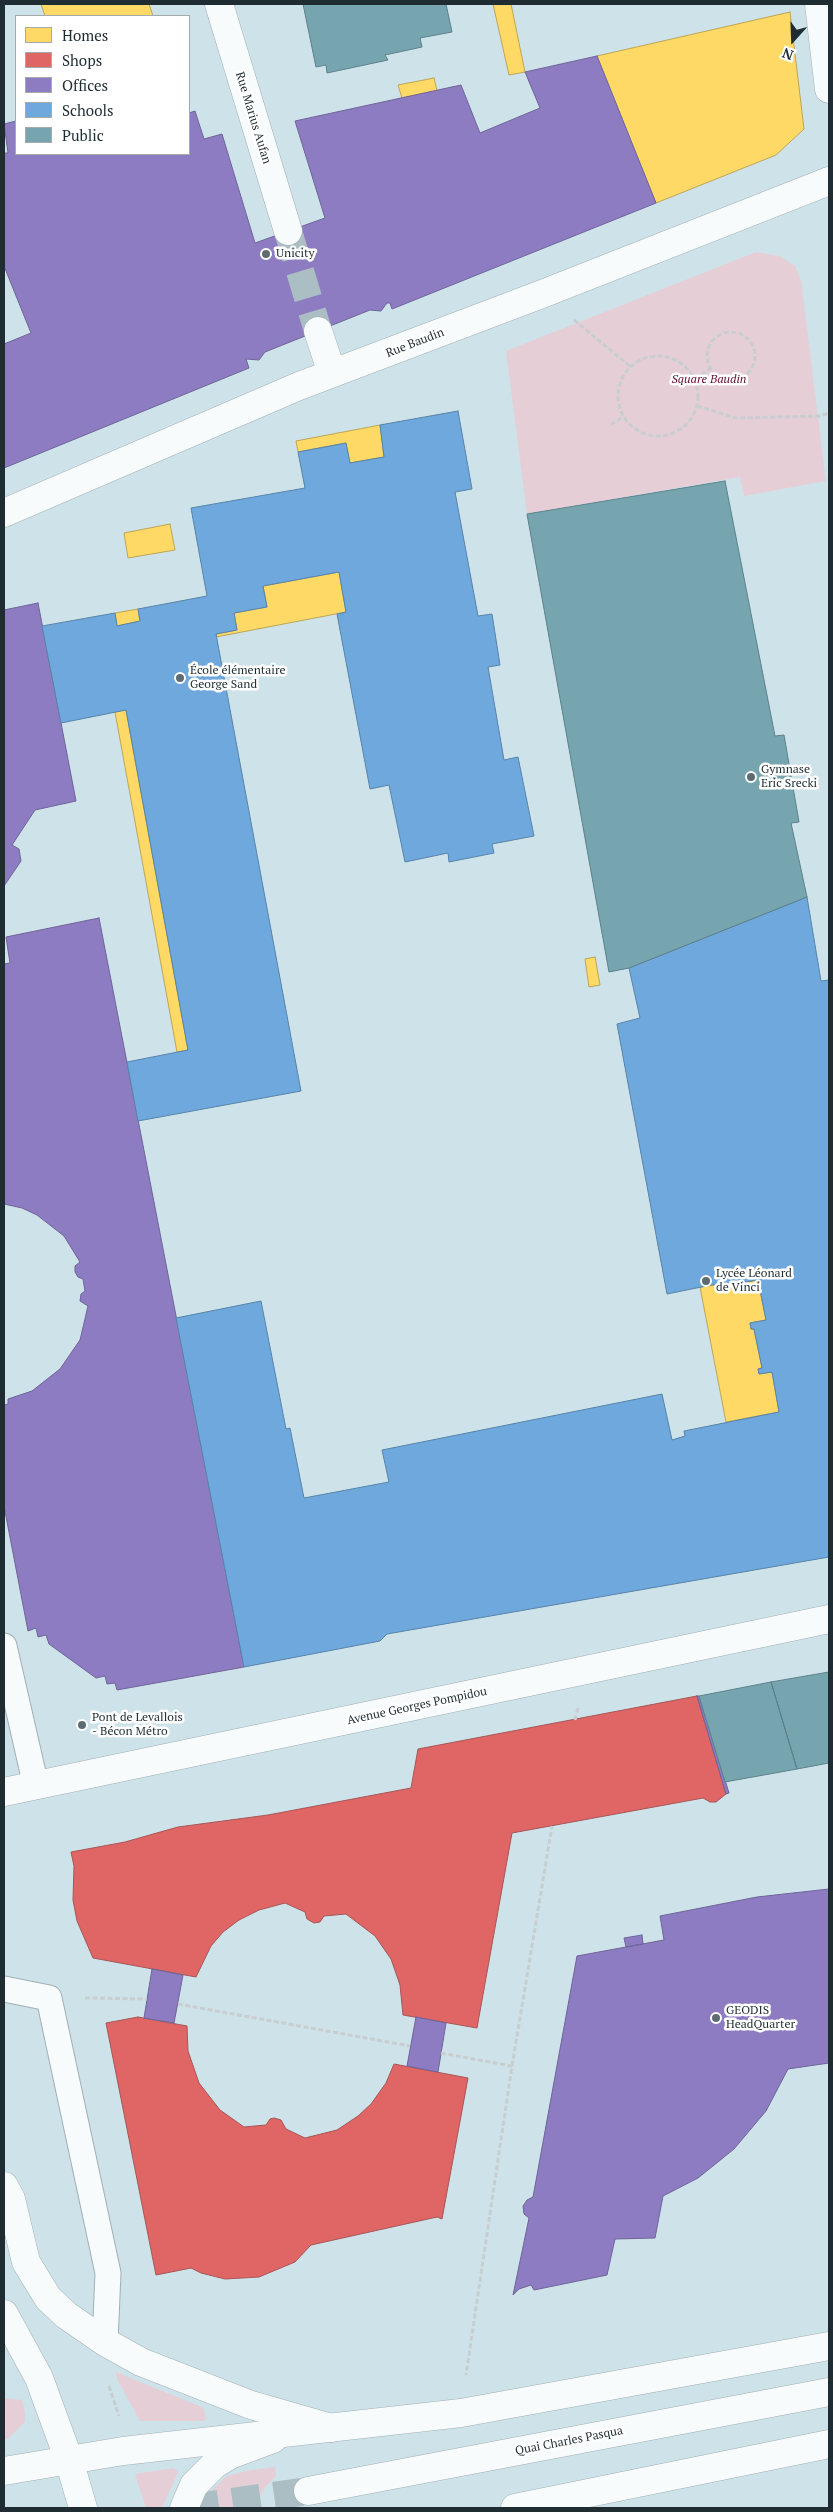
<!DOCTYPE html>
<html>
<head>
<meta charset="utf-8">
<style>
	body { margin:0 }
	#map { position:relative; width:833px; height:2512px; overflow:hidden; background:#cee2e9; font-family:"PT Serif",serif }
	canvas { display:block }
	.frame { position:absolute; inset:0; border:5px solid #1f2d32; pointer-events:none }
	.legend { position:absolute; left:15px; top:15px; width:175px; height:140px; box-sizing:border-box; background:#fff; border:1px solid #a5abad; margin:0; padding:6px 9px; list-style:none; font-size:15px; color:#1f2d32 }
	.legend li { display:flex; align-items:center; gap:10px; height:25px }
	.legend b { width:25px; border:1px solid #a5abad }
	.north { position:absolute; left:768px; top:15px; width:50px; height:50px; -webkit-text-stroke:4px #fff; paint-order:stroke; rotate:200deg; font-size:14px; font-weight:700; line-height:20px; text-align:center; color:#1f2d32 }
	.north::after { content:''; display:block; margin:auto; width:18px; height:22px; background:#1f2d32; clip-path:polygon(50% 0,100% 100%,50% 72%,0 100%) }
</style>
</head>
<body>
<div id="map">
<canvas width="833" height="2512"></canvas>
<div class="frame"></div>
<ul class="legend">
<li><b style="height:14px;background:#ffd966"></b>Homes</li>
<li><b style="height:14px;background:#e06666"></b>Shops</li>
<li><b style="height:14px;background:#8e7cc3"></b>Offices</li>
<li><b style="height:14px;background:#6fa8dc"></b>Schools</li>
<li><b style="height:14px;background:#76a5af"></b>Public</li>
</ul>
<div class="north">N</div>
</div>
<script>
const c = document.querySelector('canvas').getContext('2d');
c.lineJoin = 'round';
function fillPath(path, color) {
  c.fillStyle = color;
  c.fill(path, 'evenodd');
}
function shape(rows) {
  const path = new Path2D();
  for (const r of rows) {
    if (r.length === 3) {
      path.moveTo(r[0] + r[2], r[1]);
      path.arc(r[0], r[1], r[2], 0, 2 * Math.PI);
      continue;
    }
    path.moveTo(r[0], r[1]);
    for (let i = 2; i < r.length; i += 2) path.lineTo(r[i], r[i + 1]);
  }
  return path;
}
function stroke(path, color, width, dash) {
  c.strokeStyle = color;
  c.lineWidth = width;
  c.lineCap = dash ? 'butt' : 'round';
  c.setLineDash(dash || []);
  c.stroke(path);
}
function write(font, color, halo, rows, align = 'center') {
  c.font = font + ' "PT Serif",serif';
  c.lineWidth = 5;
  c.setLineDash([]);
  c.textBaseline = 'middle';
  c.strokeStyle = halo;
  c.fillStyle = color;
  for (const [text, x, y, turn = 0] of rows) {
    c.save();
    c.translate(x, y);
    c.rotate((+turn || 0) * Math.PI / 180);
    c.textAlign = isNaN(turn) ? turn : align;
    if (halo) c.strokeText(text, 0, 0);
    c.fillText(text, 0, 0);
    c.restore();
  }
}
const green = shape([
	[756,252,779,256,795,266,801,280,826,481,744,496,740,477,527,514,506,351],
	[116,2372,199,2406,204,2409,206,2418,204,2421,140,2421,117,2379],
	[4,2398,22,2400,25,2412,25,2422,9,2438,4,2440],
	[275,2467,276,2476,266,2486,254,2508,200,2508,212,2490,227,2476,246,2471],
	[174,2468,178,2472,162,2508,146,2508,135,2474]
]);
const homes = shape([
	[41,4,149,4,153,16,45,16,41,4],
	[493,4,511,4,525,72,509,75,493,4],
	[790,12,804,129,776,155,656,203,597,56,790,12],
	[434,78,437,91,402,98,398,85,434,78],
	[380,425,384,457,350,463,346,443,298,452,296,441,380,425],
	[170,524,175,550,128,558,124,533,170,524],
	[339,572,346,612,216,637,216,634,237,630,234,613,267,607,263,586,339,572],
	[138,609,140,621,117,626,115,613,138,609],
	[126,710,188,1050,177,1052,115,712,126,710],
	[595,957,600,985,589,987,585,959,595,957],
	[758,1280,766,1320,750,1323,751,1329,754,1329,762,1368,758,1369,759,1374,772,1372,779,1412,726,1422,700,1287,758,1280]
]);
const shops = shape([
	[697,1696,726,1794,716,1802,710,1802,703,1798,512,1833,477,2028,403,2015,400,1985,391,1959,375,1936,346,1914,324,1916,320,1922,314,1923,307,1919,305,1912,285,1903,259,1910,239,1920,223,1932,211,1946,196,1977,93,1958,77,1921,73,1900,74,1866,71,1852,125,1842,178,1827,268,1815,411,1788,418,1749,697,1696],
	[138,2017,187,2026,188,2051,199,2083,220,2110,244,2127,266,2125,270,2119,274,2118,281,2120,286,2129,305,2138,337,2130,358,2116,371,2104,386,2083,394,2064,468,2078,442,2219,437,2217,311,2245,295,2262,259,2277,225,2279,201,2273,191,2268,156,2275,106,2023,138,2017]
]);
const offices = shape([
	[597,56,656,203,392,309,390,303,387,303,381,311,370,310,265,352,259,360,246,359,249,368,4,468,4,344,31,333,4,266,4,153,8,153,4,124,16,121,16,154,189,154,189,113,195,111,204,139,222,134,255,243,325,218,295,121,461,85,480,133,540,108,525,72,597,56],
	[38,603,76,801,35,810,12,845,19,849,21,861,4,886,4,610,38,603],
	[99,918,244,1667,117,1690,115,1683,107,1684,105,1676,96,1678,49,1644,46,1635,38,1637,36,1628,28,1631,4,1506,4,1405,8,1404,8,1399,32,1391,60,1369,80,1340,88,1306,80,1301,81,1294,85,1291,83,1279,78,1277,75,1272,75,1266,80,1262,64,1236,37,1215,22,1208,4,1204,4,964,10,963,6,937,99,918],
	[697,1696,699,1696,729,1793,726,1794,697,1696],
	[829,1889,829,2063,788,2069,766,2111,734,2149,698,2178,663,2196,655,2238,615,2239,607,2275,534,2290,531,2285,519,2289,513,2295,529,2218,524,2214,523,2206,527,2200,533,2197,577,1956,664,1940,660,1916,757,1897,829,1889],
	[642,1935,643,1944,626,1947,624,1938,642,1935],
	[152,1969,183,1975,174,2023,144,2018,152,1969],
	[416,2017,446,2023,438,2072,407,2066,416,2017]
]);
const schools = shape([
	[458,411,472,489,455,492,478,616,492,614,500,665,488,667,504,760,518,757,534,836,492,844,494,853,449,862,448,853,405,862,389,785,370,789,337,614,346,612,339,572,263,586,267,607,234,613,237,630,216,634,301,1091,138,1121,127,1062,188,1050,126,710,61,723,42,626,115,613,117,626,140,621,138,609,207,596,191,508,305,488,298,452,346,443,350,463,384,457,380,425,458,411],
	[807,897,821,981,829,980,829,1557,387,1634,380,1641,244,1667,176,1318,261,1301,286,1429,290,1428,304,1498,389,1482,382,1450,662,1394,672,1440,685,1436,684,1431,779,1412,772,1372,759,1374,758,1369,762,1368,754,1329,751,1329,750,1323,766,1320,758,1280,722,1286,721,1283,667,1294,617,1024,640,1018,629,968,807,897]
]);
const public = shape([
	[303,4,446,4,452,32,420,38,422,47,385,55,388,60,327,73,326,65,316,67,303,4],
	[725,481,775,736,784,735,799,822,791,823,807,897,629,968,609,972,527,514,725,481],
	[829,1672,829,1763,797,1769,771,1682,829,1672],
	[771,1682,797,1769,725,1782,699,1696,771,1682]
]);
const streetTunnel = shape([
	[288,231,318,331]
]);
const primaryTunnel = shape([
	[191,2508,308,2491]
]);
const path = shape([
	[574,320,631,367],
	[731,356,24],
	[658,396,40],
	[695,379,711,368],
	[697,406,736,418,819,416,829,413],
	[611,425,624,416],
	[575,1720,578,1708],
	[85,1998,147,1999],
	[178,2004,410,2046],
	[441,2053,512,2066,466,2375],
	[512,2066,552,1826],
	[109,2386,119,2416]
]);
const lane = shape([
	[4,1646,36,1786],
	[4,1989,49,1998,108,2273,105,2342]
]);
const street = shape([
	[219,4,288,231],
	[819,4,829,89],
	[318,331,332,373],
	[4,513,299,386,542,294,829,181],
	[4,1792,829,1619],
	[184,2508,194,2485,215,2464,230,2455,273,2439]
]);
const secondary = shape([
	[4,2186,11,2199,26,2262,48,2298,66,2315,105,2342,141,2362,251,2405,331,2428],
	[4,2314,39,2378,69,2460,83,2508]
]);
const primary = shape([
	[4,2471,123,2451,461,2413,829,2346],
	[308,2491,829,2392],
	[515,2508,829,2444]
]);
const markers = [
	[266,254,5,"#5c6c72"],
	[180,678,5,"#5c6c72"],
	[751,777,5,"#5c6c72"],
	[706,1281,5,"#5c6c72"],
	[82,1725,5,"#5c6c72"],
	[716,2018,5,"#5c6c72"]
];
const streetNames = [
	["Rue Marius Aufan",253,118,73],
	["Rue Baudin",415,343,-21],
	["Avenue Georges Pompidou",417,1706,-12],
	["Quai Charles Pasqua",569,2441,-11]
];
const poiNames = [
	["Unicity",276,254],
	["École élémentaire",190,671],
	["George Sand",190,685],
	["Gymnase",761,770],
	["Eric Srecki",761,784],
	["Lycée Léonard",716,1274],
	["de Vinci",716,1288],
	["Pont de Levallois",92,1718],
	["- Bécon Métro",92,1732],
	["GEODIS",726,2011],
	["HeadQuarter",726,2025]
];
const parkNames = [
	["Square Baudin",709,380]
];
fillPath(green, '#e6ced7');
fillPath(homes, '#ffd966');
stroke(homes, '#bca556', 1);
fillPath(shops, '#e06666');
stroke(shops, '#a65556', 1);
fillPath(offices, '#8e7cc3');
stroke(offices, '#6d6498', 1);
fillPath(schools, '#6fa8dc');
stroke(schools, '#5783a9', 1);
fillPath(public, '#76a5af');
stroke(public, '#5c818a', 1);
stroke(streetTunnel, '#abbec4', 28, [28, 14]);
stroke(primaryTunnel, '#abbec4', 28, [28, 14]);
stroke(lane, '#a1b0b6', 27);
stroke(street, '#a1b0b6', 29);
stroke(secondary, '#a1b0b6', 29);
stroke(primary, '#a1b0b6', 29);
stroke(path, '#c8ced0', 3, [5, 2.5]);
stroke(lane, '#f8fbfc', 25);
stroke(street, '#f8fbfc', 28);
stroke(secondary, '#f8fbfc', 28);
stroke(primary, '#f8fbfc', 28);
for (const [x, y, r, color] of markers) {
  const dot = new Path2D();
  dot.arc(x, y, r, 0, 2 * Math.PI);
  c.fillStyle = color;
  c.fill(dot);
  stroke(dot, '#fff', 2);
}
write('12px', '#1f2d32', '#fff', streetNames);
write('12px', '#1f2d32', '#fff', poiNames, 'left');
write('italic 12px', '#5f0b2a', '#fff', parkNames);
</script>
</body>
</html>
